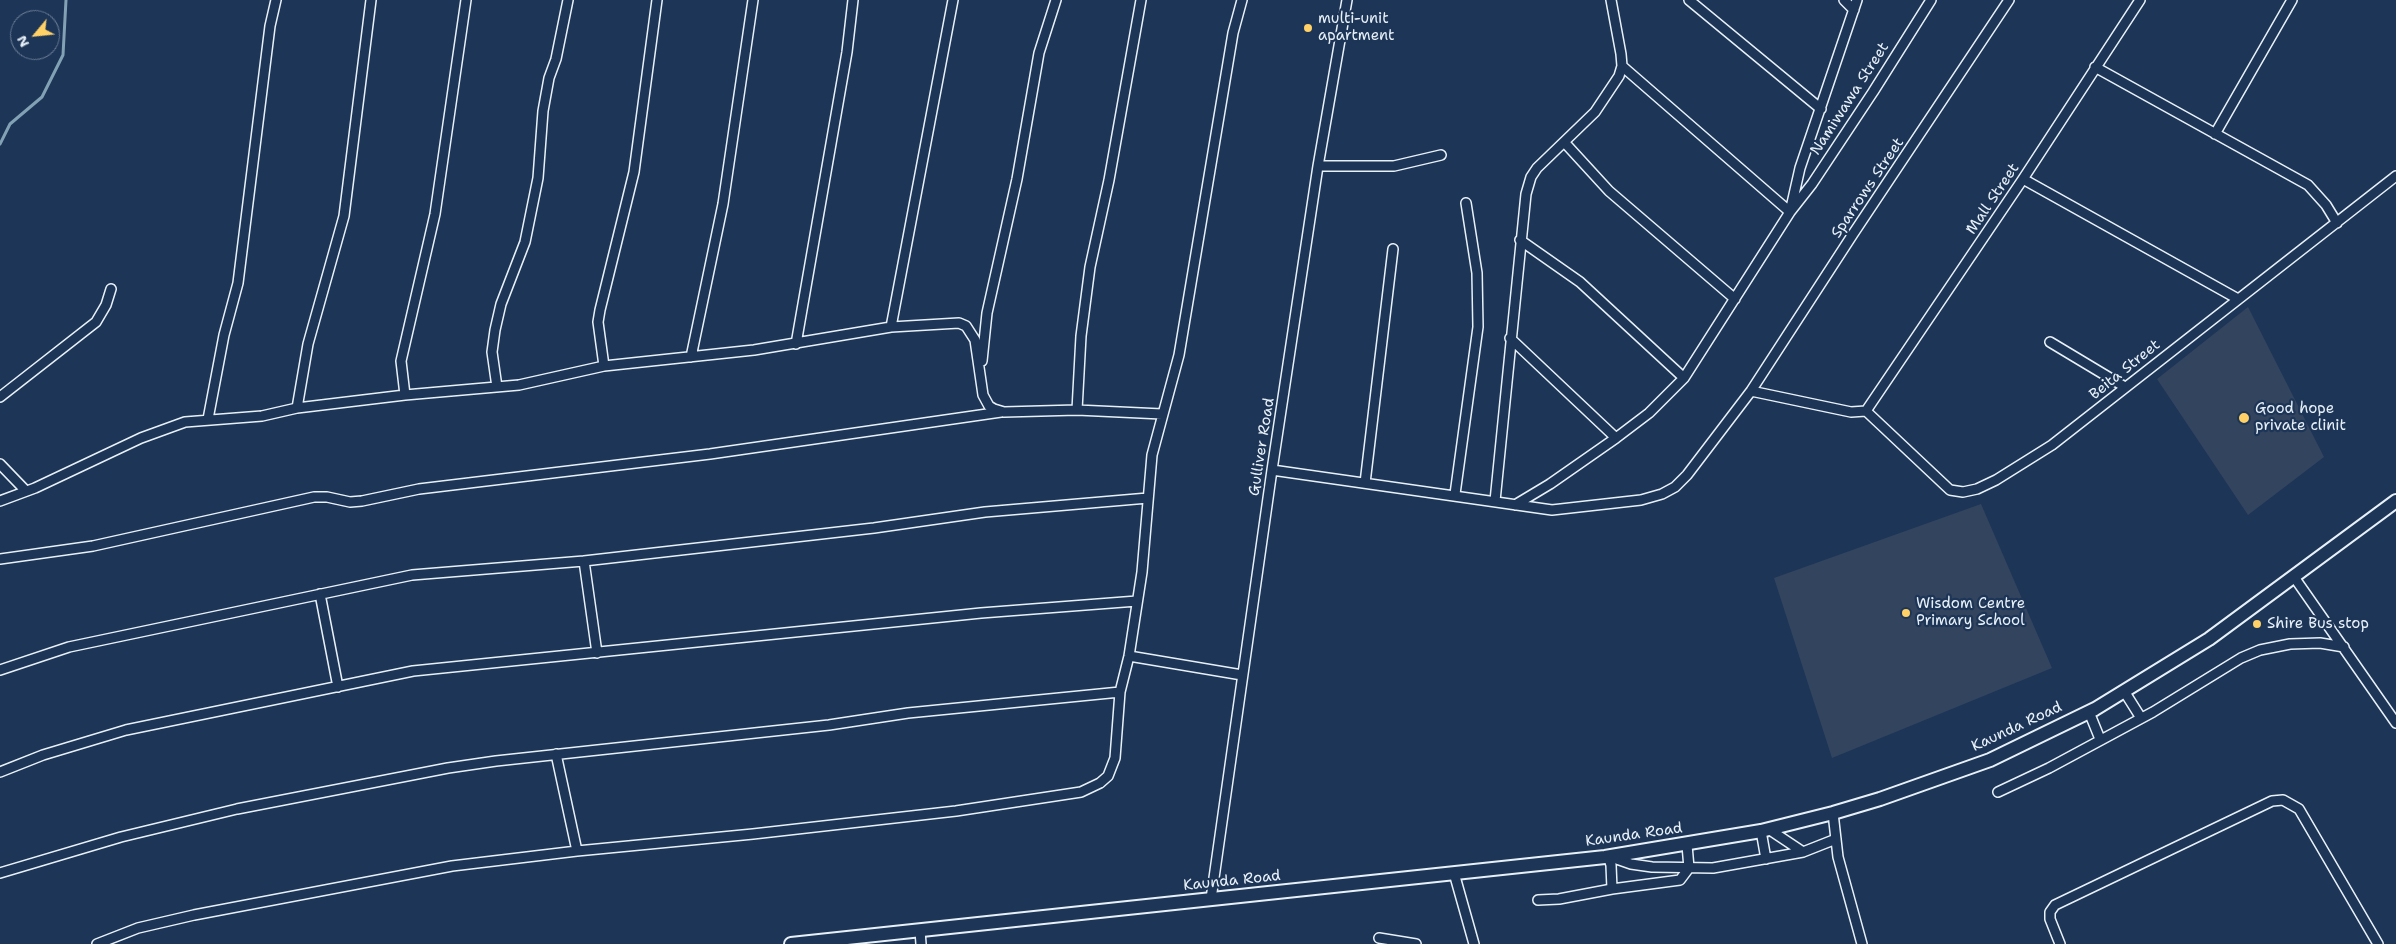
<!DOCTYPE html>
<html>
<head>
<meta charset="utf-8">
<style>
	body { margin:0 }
	#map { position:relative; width:2396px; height:944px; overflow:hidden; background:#1d3557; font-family:"Shantell Sans",sans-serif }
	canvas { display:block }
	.north { position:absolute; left:10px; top:10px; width:50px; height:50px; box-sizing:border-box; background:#1d3557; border:1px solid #6e8097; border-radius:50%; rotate:242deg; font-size:14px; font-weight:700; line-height:20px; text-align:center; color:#e8f1f8 }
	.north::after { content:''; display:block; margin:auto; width:18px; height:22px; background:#ffd166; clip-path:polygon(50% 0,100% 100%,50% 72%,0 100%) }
</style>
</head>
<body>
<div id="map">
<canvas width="2396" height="944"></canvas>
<div class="north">N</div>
</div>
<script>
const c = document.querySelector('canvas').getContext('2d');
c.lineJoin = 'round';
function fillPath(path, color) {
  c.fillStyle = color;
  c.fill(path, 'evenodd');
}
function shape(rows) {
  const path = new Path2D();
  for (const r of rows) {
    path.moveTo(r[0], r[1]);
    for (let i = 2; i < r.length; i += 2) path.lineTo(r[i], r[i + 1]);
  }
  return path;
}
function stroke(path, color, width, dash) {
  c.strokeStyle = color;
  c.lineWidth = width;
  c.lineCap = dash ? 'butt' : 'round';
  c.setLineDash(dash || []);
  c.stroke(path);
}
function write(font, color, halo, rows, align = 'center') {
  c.font = font + ' "Shantell Sans",sans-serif';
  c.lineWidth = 4.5;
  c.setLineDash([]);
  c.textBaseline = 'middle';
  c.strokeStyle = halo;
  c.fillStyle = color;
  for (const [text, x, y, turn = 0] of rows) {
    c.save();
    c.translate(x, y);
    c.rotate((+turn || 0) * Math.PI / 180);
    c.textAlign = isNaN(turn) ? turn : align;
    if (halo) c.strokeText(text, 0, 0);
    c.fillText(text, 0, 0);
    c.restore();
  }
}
const built = shape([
	[2248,307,2324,457,2248,515,2157,379],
	[1981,504,2052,668,1832,758,1774,578]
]);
const stream = shape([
	[0,144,10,124,42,97,63,55,66,0]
]);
const minor = shape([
	[1689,0,1821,109],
	[1844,0,1854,10],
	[1622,66,1790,212,1812,184,1873,92,1931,0],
	[2095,67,2308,185,2326,205,2337,223],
	[2215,134,2292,0],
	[1565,143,1609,191,1735,299],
	[1318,166,1394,166,1441,155],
	[2023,179,2238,299],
	[1520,240,1580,282,1684,378],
	[891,327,953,0],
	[1510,338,1616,438],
	[2050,342,2125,387],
	[796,344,847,52,853,0],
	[691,357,723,204,753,0],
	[982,361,987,313,1017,179,1039,53,1056,0],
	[604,366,598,322,600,310,634,172,657,0],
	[497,387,492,352,495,330,501,304,525,242,538,178,543,111,549,78,556,59,568,0],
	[1751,391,1851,412,1866,411],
	[405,395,401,361,435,214,466,0],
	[0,397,96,322,106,305,111,289],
	[297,408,308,344,344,216,371,0],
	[1077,410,1081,336,1090,267,1109,180,1141,0],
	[1866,411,1950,490,1963,492,1977,489,1996,480,2052,445,2396,176],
	[1866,411,2023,179,2140,0],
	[208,419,224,335,238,283,270,26,276,0],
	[0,464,26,491],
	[1272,470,1552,510,1641,500,1662,494,1675,487,1687,475,1751,391,1853,234,2009,0],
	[1365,483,1393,249],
	[1455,494,1478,327,1477,273,1466,203],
	[0,501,35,488,141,438,185,422,262,416,297,408,405,395,519,385,604,366,754,350,891,327,959,323,966,326,975,340,983,395,989,406,994,409,1004,412,1077,410,1162,414],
	[1495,501,1526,194,1531,177,1537,168,1595,112,1619,76,1622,66,1621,54,1611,0],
	[1515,505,1550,484,1616,438,1649,413,1684,378,1790,212,1800,168,1857,0],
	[0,559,93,546,314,497,327,497,350,502,362,501,419,489,710,454,1001,412],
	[584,561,597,653],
	[2294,577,2396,723],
	[320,594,338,687],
	[1129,656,1242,675],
	[0,670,69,647,412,575,584,561,874,528,985,512,1148,498],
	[2124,691,2141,718],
	[2089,712,2100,739],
	[556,754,577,851],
	[0,772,43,755,126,730,413,671,981,613,1137,601],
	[1998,792,2049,768,2153,712,2241,658,2260,650,2290,644,2320,643,2344,647],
	[1833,813,1838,857,1862,944],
	[1770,830,1803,852],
	[1761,831,1766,859],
	[1608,856,1611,865,1612,889],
	[1611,857,1631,864,1652,867,1713,868,1803,852,1836,839],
	[0,873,121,837,237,809,448,768,496,761,829,725,908,713,1120,692],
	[1454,873,1474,944],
	[1211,899,1272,470,1318,166,1347,0],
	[1538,900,1559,899,1612,889,1680,880,1689,868,1687,845],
	[920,930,921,944],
	[1379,938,1416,944],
	[97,944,138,928,194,915,452,866,577,851,753,834,956,811,1081,792,1100,783,1108,776,1115,758,1120,692,1129,656,1142,572,1152,455,1179,355,1233,33,1242,0],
	[2060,944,2050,919,2050,912,2055,905,2272,801,2283,800,2299,809,2378,944]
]);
const secondary = shape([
	[791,944,1605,857,1761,831,1833,813,1880,799,1990,760,2095,709,2209,639,2396,501]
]);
const markers = [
	[1308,28,5,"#ffd166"],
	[2244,418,6,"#ffd166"],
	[1906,613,5,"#ffd166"],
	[2257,624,5,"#ffd166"]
];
const poiNames = [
	["multi-unit",1318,19],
	["apartment",1318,36],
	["Good hope",2255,409],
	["private clinit",2255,426],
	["Wisdom Centre",1916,604],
	["Primary School",1916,621],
	["Shire Bus stop",2267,624]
];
const streetNames = [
	["Namiwawa Street",1850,99,-57],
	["Sparrows Street",1868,188,-56],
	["Mall Street",1993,199,-56],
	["Beita Street",2125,370,-39],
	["Gulliver Road",1262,447,-81],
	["Kaunda Road",2017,727,-25],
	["Kaunda Road",1634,835,-8],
	["Kaunda Road",1232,881,-6]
];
fillPath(built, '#33445e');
stroke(stream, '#83a1b4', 3);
stroke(minor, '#e8f1f8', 12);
stroke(secondary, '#e8f1f8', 16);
stroke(minor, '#1d3557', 9);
stroke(secondary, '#1d3557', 12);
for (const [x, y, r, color] of markers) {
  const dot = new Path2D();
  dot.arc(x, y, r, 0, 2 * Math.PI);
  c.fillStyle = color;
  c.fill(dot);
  stroke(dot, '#1d3557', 2);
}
write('15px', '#e8f1f8', '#1d3557', poiNames, 'left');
write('15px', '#e8f1f8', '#1d3557', streetNames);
</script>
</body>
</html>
